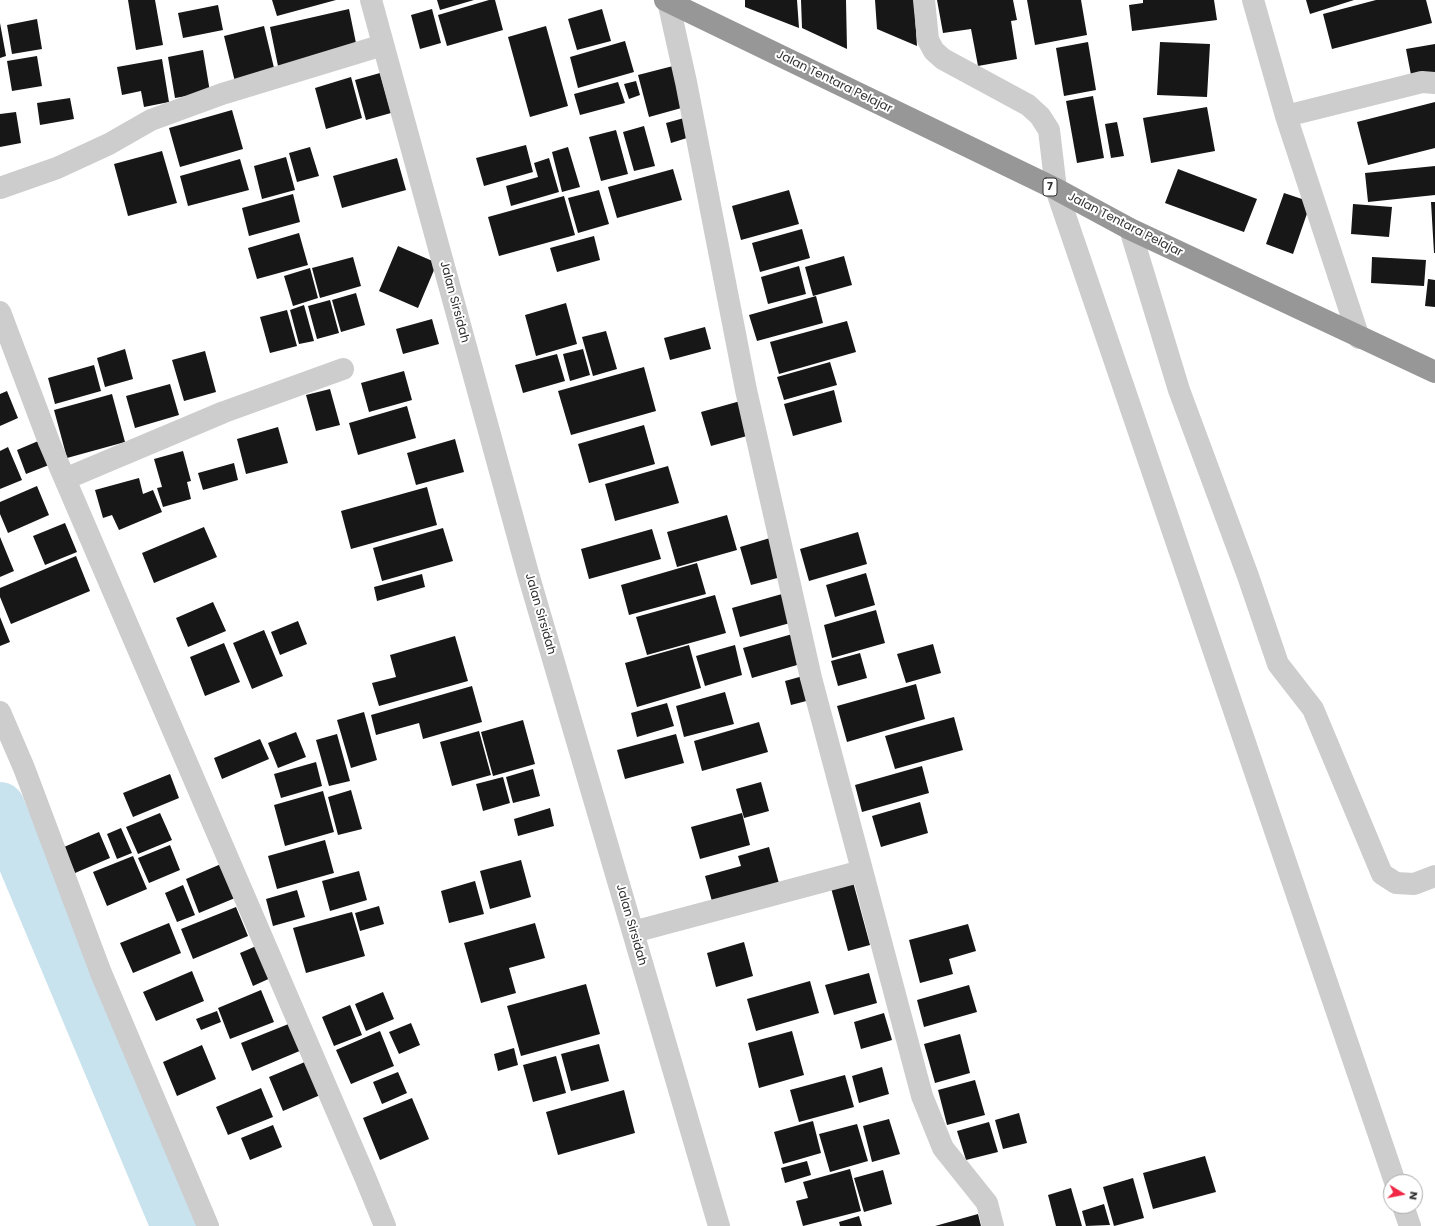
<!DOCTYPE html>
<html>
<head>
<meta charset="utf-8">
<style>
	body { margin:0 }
	#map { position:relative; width:1435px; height:1226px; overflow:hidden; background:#fff; font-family:Poppins,sans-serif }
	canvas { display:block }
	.north { position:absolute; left:1383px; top:1174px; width:40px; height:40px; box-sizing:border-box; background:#fff; border:1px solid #acacac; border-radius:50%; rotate:100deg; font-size:11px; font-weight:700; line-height:16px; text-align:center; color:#303030 }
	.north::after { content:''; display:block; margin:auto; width:14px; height:18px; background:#f02846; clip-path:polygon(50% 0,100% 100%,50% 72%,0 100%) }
</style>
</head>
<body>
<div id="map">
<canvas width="1435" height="1226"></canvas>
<div class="north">N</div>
</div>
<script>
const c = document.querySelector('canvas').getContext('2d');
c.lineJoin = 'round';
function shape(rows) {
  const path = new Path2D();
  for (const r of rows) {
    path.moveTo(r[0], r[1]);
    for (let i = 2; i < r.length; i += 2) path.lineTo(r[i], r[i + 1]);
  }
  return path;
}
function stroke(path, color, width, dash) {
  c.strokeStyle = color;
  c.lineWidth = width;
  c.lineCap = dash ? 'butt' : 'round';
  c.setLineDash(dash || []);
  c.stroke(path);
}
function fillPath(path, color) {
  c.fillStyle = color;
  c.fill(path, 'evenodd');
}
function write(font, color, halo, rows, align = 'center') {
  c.font = font + ' Poppins,sans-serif';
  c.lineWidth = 4;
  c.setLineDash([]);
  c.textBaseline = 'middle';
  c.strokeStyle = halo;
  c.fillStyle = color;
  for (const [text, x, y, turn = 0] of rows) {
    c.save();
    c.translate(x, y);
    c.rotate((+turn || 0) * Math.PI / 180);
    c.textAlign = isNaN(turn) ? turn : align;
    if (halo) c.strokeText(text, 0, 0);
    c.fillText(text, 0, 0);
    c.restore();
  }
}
const river = shape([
	[0,807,176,1226]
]);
const building = shape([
	[128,0,155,0,163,45,136,50],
	[272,0,336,0,277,16],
	[437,0,474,0,440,10],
	[489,0,495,0,503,30,447,46,438,15],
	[745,0,797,0,799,28,745,7],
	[801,0,846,0,847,49,802,28],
	[875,0,914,0,917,46,877,29],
	[937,0,1013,0,1017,20,1011,21,1017,59,978,66,971,29,943,33],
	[1027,0,1081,0,1087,35,1035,45],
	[1143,0,1214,0,1217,20,1132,31,1129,5,1143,3],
	[1306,0,1354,0,1310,14],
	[1376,0,1426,0,1432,23,1332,49,1323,14],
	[218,5,223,30,183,38,178,13],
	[349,9,357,48,278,66,270,27],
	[432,9,441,43,420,49,411,15],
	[602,9,611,41,577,50,568,19],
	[37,19,42,49,12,54,7,25],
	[0,23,6,56,0,58],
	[264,26,275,72,235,82,224,36],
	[546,26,568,106,530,117,508,37],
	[625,41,634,72,578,88,570,57],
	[1088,42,1096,90,1064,96,1056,48],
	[1160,42,1210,44,1207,97,1157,95],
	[1435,44,1435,76,1412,80,1406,49],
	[203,50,210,92,175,98,168,57],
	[37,56,42,86,12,91,7,61],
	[162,59,169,102,144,107,141,91,122,95,117,67],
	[673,66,685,107,649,117,638,75],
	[380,73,391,113,366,120,355,80],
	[351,77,362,118,326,129,315,88],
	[636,81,640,95,629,99,624,84],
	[618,82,625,103,580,115,574,94],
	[1093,96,1104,158,1077,163,1066,101],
	[70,98,74,119,40,125,37,103],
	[1435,102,1435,148,1368,165,1357,122],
	[1207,107,1215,151,1151,163,1143,118],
	[232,110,243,149,180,167,169,128],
	[16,112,21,143,0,147,0,114],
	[684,118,690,137,671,143,666,123],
	[1117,122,1124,156,1111,158,1105,124],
	[644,126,655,166,634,171,623,132],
	[616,130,628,174,601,181,589,137],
	[526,145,533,172,484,186,476,158],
	[310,147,319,176,297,182,289,153],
	[568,147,580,187,562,192,552,152],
	[162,151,177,203,128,216,114,164],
	[286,157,295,190,262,199,254,166],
	[397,158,406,190,342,208,333,176],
	[549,158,559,192,511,206,506,186,538,177,534,163],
	[240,159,249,190,188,206,180,176],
	[1435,166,1435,195,1368,202,1365,173],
	[673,169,682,200,617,218,608,187],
	[1178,169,1257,199,1244,232,1165,203],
	[599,190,609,224,578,233,568,198],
	[789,190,799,224,741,240,732,206],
	[1284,193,1311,202,1293,254,1266,244],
	[293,194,300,222,249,236,242,208],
	[564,196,575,235,499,256,488,217],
	[1431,202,1435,202,1435,253,1434,253],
	[1353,204,1392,207,1389,237,1351,234],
	[802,229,810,258,760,272,752,243],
	[299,233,308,265,257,279,248,248],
	[594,236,600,260,557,272,550,248],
	[398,246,437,263,418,308,379,291],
	[844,256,852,285,813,296,805,267],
	[353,257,361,286,320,298,312,268],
	[1372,257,1426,260,1424,286,1371,283],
	[799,266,806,294,768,304,761,277],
	[310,268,318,298,293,306,284,276],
	[1428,279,1435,280,1435,307,1425,306],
	[356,293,365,325,341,332,332,300],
	[816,296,823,323,757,341,749,315],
	[330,300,339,333,317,339,308,306],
	[566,303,577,344,536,356,525,315],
	[304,305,314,341,299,344,290,310],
	[287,310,297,346,270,353,260,317],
	[432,319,439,344,403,354,396,329],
	[847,321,856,352,779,374,770,342],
	[705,327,711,349,670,360,664,338],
	[606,331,617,369,593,376,582,337],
	[125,349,133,379,105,387,97,358],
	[583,349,590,375,570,381,563,354],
	[205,351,216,392,184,401,172,360],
	[557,354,565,381,523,393,515,365],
	[830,362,837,385,784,400,777,377],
	[94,365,101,391,55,404,48,378],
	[644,367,656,411,571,435,558,391],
	[404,371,412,400,369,412,361,383],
	[170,384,179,415,135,428,126,396],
	[330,389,340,425,316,431,306,395],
	[834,390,842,422,793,436,784,404],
	[7,391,18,418,0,426,0,394],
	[112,394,125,442,67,458,54,410],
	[744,400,754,434,711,446,701,412],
	[407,406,416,438,358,455,349,423],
	[644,425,655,464,589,483,578,444],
	[278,427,288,463,246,474,237,439],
	[43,439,54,463,26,474,17,450],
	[455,439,464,472,416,485,407,453],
	[8,447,22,480,0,489,0,451],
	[183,451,191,481,187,482,191,499,163,507,157,488,162,487,154,459],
	[234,463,238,480,203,490,198,473],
	[668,466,679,503,615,521,605,484],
	[139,478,143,494,153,490,162,512,119,530,112,515,103,518,95,490],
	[37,486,49,515,8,533,0,514,0,502],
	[427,487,437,525,351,549,341,511],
	[727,515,737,550,677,567,667,532],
	[65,523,77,552,45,565,33,536],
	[204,527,217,557,154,583,142,553],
	[443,528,453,561,382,581,373,548],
	[652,529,661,559,589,579,581,549],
	[858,532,867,564,809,581,800,549],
	[0,537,14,571,0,577],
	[770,538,781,577,751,585,740,547],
	[76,556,90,591,11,624,0,597,0,588],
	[697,563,706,594,629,615,621,585],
	[866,573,875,605,835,617,826,585],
	[422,574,425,587,377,601,374,587],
	[782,594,790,623,740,637,732,608],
	[715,595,726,633,647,655,636,617],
	[213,602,226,631,188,647,176,618],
	[876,610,885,643,832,658,824,625],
	[0,617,10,642,0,646],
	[298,621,307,644,280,655,271,632],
	[264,630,283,676,252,689,233,643],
	[796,633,804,663,752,678,743,648],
	[455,636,468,681,379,706,372,683,396,677,390,655],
	[224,643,240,682,205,696,190,657],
	[933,644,941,673,906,683,897,654],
	[689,645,701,688,637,707,625,663],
	[735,645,742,675,705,686,696,656],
	[860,653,867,678,838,686,831,661],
	[803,676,810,700,791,705,785,681],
	[916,684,925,719,847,742,837,706],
	[472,686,482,722,423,739,419,723,376,735,371,715],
	[725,692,734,724,684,737,676,706],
	[667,703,674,726,637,737,631,713],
	[364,712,377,760,351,768,337,720],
	[954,717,963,750,895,769,885,736],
	[523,720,535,764,493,776,481,732],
	[759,722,768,752,702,771,694,741],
	[479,731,491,775,452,786,440,742],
	[296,732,306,757,278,768,268,743],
	[337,734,350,781,329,786,316,740],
	[676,734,684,763,625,779,617,750],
	[260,739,269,759,222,779,214,758],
	[316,762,322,786,281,798,274,774],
	[922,766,929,793,862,812,855,785],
	[533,769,540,796,513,803,506,777],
	[170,774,179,798,133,817,123,793],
	[503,777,510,803,483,811,476,784],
	[761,782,769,811,744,818,736,789],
	[351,790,362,829,338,835,328,797],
	[323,791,334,832,285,846,274,805],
	[920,802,928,833,881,847,872,816],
	[550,808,554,826,518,836,514,819],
	[160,813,172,840,138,854,126,827],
	[742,813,750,845,700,859,691,827],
	[121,828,132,853,117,859,107,834],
	[99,832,110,858,75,873,64,847],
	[325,840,334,873,277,889,268,856],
	[170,845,180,870,149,883,138,858],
	[769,847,780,887,713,905,705,876,741,866,738,856],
	[133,856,147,889,107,906,93,872],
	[521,860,531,897,490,909,480,871],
	[221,864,235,898,199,913,186,879],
	[359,871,367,900,330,911,322,881],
	[475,881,484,914,449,923,441,891],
	[853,882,870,945,848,951,831,888],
	[183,885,195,915,177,922,165,893],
	[297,890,305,917,273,926,266,899],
	[379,906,384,924,360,931,355,913],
	[236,907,248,936,193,959,181,929],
	[352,912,365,956,306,973,293,928],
	[169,923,181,953,133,973,120,943],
	[535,923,545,958,509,968,516,993,481,1003,464,943],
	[968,924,976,951,949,959,953,974,920,983,909,940],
	[744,942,753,976,716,987,707,953],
	[261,944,275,976,253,986,240,953],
	[192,971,204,1001,156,1021,143,992],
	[869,973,877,1003,834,1015,825,985],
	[810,981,819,1013,756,1031,747,999],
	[586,984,600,1034,521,1056,507,1006],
	[969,985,977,1012,924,1027,917,1000],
	[261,990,274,1022,230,1039,218,1008],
	[383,992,394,1019,366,1031,355,1004],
	[350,1005,362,1035,334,1046,322,1017],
	[217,1011,221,1022,201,1030,196,1019],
	[884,1013,892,1040,861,1049,854,1022],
	[291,1023,302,1050,252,1071,241,1043],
	[411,1023,420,1045,399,1054,389,1032],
	[380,1031,394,1066,351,1084,336,1050],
	[792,1031,804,1075,759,1088,748,1043],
	[960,1034,970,1073,935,1083,924,1044],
	[599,1044,609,1081,571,1091,561,1054],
	[202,1045,216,1079,177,1096,163,1062],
	[514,1048,518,1065,498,1071,494,1054],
	[556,1056,566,1093,533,1102,523,1065],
	[312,1059,325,1093,283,1111,269,1077],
	[882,1067,889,1094,859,1103,852,1076],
	[398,1072,407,1093,382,1104,373,1082],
	[845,1075,854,1107,799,1122,790,1090],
	[975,1080,985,1115,947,1125,938,1090],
	[261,1088,273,1117,228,1135,216,1107],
	[624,1090,635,1133,558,1155,546,1112],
	[412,1098,429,1139,380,1160,363,1118],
	[1019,1113,1027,1143,1003,1149,995,1120],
	[889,1119,900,1154,872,1162,863,1126],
	[813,1121,821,1153,783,1164,774,1132],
	[989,1122,998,1152,966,1160,957,1131],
	[857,1124,868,1161,830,1172,819,1134],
	[273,1125,282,1147,250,1160,241,1138],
	[1205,1156,1216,1192,1153,1209,1143,1173],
	[807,1161,811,1175,785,1183,781,1168],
	[850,1169,861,1211,803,1226,796,1201,808,1198,803,1182],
	[883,1170,892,1204,864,1212,854,1178],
	[1133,1178,1144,1218,1114,1226,1103,1187],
	[1071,1188,1082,1226,1056,1226,1048,1195],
	[1104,1204,1110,1225,1086,1226,1082,1211],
	[978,1214,981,1226,935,1226],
	[859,1216,862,1226,840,1226,839,1222]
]);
const minor = shape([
	[371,0,529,577,719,1226],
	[924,0,928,40,934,51,943,59,1028,105,1040,116,1049,130,1056,189,1395,1182],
	[1253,0,1286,116,1359,338],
	[668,1,686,82,746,390,811,678,922,1096,943,1148,987,1203,993,1226],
	[1286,116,1422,82,1435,83],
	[0,188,57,168,109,144,151,120,222,94,383,45],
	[1130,229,1179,390,1248,576,1278,664,1313,709,1382,874,1396,883,1414,884,1435,876],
	[0,312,49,442,365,1177,385,1226],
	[65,479,224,412,343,369],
	[0,712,24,768,101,973,208,1226],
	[633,932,862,871],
	[1403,1206,1410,1226]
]);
const highway = shape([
	[665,0,1056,189,1130,229,1435,372]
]);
const shields = [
	[1050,187,14]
];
const shieldNames = [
	["7",1050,187]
];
const streetNames = [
	["Jalan Tentara Pelajar",834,82,26],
	["Jalan Tentara Pelajar",1125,225,27],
	["Jalan Sirsidah",454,302,75],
	["Jalan Sirsidah",540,614,74],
	["Jalan Sirsidah",631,925,74]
];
stroke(river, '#c8e2ee', 50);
fillPath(building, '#171717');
stroke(minor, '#cdcdcd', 22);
stroke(highway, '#979797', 22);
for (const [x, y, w] of shields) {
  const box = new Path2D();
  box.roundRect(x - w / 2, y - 9, w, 18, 3);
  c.fillStyle = '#fff';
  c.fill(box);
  stroke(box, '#303030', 1);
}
write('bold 11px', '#303030', null, shieldNames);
write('12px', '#303030', '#fff', streetNames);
</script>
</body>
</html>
